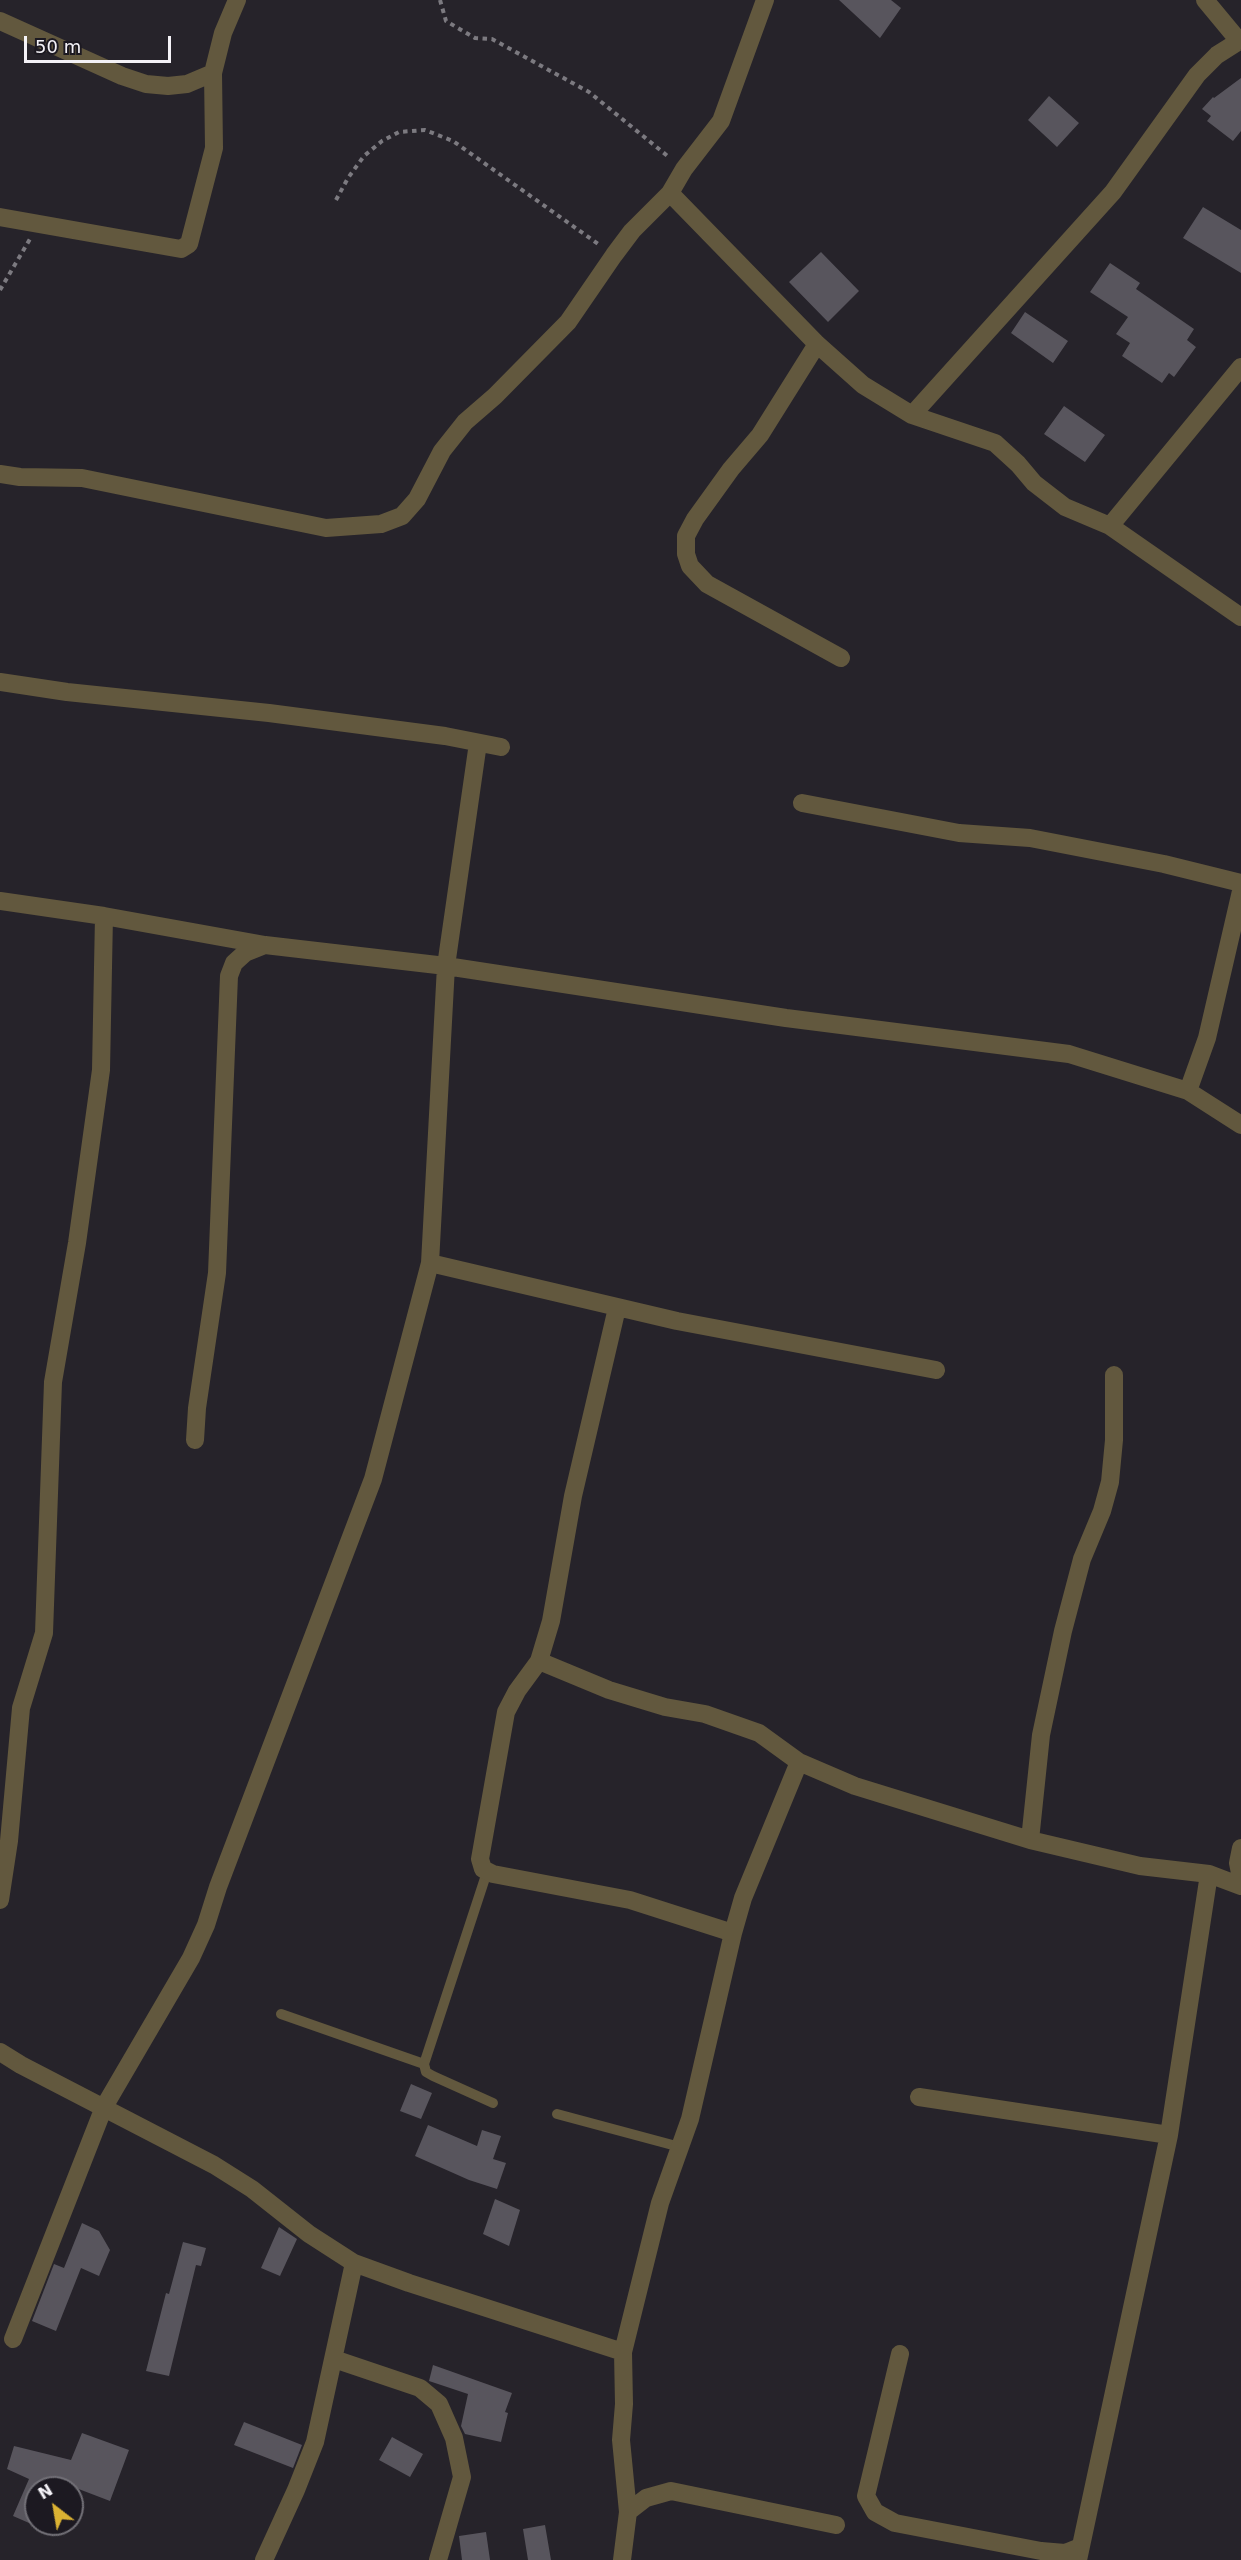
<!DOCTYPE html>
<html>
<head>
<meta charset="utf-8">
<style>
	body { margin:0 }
	#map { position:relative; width:1241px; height:2560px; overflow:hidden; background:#26232a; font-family:"DejaVu Sans",sans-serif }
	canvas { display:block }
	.north { position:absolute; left:24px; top:2476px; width:60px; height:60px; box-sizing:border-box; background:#1c1921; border:2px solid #727077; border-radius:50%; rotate:329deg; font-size:16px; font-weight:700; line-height:24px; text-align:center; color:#f4f2f7 }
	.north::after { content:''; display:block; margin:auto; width:21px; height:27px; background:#dbb233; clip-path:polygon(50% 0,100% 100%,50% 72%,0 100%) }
	.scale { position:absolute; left:24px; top:36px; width:147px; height:27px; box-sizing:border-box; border:3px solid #f4f2f7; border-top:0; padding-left:8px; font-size:18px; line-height:21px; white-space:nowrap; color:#f4f2f7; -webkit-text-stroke:4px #1c1921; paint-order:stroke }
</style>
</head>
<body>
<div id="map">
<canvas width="1241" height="2560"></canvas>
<div class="north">N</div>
<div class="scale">50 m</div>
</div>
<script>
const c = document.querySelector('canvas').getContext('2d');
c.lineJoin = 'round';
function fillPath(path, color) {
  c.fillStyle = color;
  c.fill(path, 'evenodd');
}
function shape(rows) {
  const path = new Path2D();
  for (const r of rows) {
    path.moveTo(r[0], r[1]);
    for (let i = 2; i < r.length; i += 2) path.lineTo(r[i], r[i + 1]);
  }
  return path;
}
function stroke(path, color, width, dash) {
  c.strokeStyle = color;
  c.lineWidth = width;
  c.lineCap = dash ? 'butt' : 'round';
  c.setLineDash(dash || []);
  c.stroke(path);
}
const building = shape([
	[839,0,891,0,901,8,880,38],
	[1241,78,1241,131,1233,141,1207,121,1211,116,1202,109,1213,97,1214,98],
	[1049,96,1079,123,1057,147,1028,120],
	[1203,207,1241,230,1241,273,1183,238],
	[821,252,859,291,828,322,789,282],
	[1110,263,1140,283,1136,289,1194,329,1187,340,1196,347,1174,377,1169,373,1162,383,1122,356,1130,343,1116,334,1128,317,1090,292],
	[1025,312,1068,341,1053,363,1011,333],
	[1064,406,1105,435,1085,462,1044,434],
	[411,2084,432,2093,421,2119,400,2111],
	[428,2125,477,2146,482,2130,501,2136,493,2159,506,2163,497,2189,469,2180,415,2156],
	[495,2199,520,2210,509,2246,483,2234],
	[82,2223,99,2231,110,2250,99,2276,81,2268,56,2331,32,2321,54,2264,64,2268],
	[279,2227,297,2239,280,2276,261,2268],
	[183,2242,206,2248,201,2266,196,2265,169,2376,146,2371,166,2293,169,2294],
	[433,2365,512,2393,505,2412,508,2413,501,2442,465,2434,461,2426,468,2394,429,2381],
	[244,2422,302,2445,293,2468,234,2445],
	[82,2433,129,2450,110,2501,76,2488,36,2488,36,2526,13,2516,29,2479,7,2469,14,2446,71,2460],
	[392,2437,423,2454,410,2477,379,2460],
	[545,2525,551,2560,528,2560,523,2529],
	[486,2532,490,2560,462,2560,459,2536]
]);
const path = shape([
	[440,0,446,21,475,38,492,39,589,92,670,158],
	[336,200,348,178,364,156,382,141,399,132,425,130,453,141,601,246],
	[0,290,30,239]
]);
const service = shape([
	[487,1872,424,2064,426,2072,433,2076,493,2103],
	[281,2014,424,2064],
	[557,2114,680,2147]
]);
const minor = shape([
	[1205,0,1239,41],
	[0,21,122,76,146,84,168,86,187,84,213,73,223,33,237,0],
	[670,193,817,344,863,385,912,415,995,443,1018,464,1034,483,1065,507,1110,526,1241,617],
	[0,217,181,249,189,244,214,148,213,73],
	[817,344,760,435,731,469,695,519,686,536,686,554,690,566,707,584,841,658],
	[912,415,1113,192,1197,75,1217,55,1241,40],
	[0,474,20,477,82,478,326,528,381,524,402,516,417,499,442,451,465,422,495,396,568,322,614,255,632,231,670,193,684,169,721,121,765,0],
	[1110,526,1241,367],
	[0,682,67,692,269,713,445,736,501,747],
	[478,743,446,966,430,1263,677,1321,936,1370],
	[802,803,959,833,1030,838,1164,864,1241,883],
	[0,901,104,916,265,945,446,966,786,1018,1069,1054,1188,1091,1241,1125],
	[1188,1091,1207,1038,1241,891],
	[617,1308,573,1496,551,1621,539,1661,609,1690,665,1707,705,1714,759,1733,799,1762,855,1786,1030,1840,1140,1866,1209,1874,1241,1886],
	[195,1440,197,1408,217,1273,229,976,234,963,245,953,265,945],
	[539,1661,517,1691,506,1712,480,1859,483,1869,493,1874,630,1900,733,1933],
	[1030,1840,1041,1735,1063,1631,1082,1559,1102,1511,1110,1482,1114,1440,1114,1375],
	[1241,1848,1238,1863,1241,1878],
	[0,1900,9,1841,21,1708,44,1633,53,1382,77,1243,101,1070,104,916],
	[0,2052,21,2065,214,2165,252,2189,309,2234,354,2263,409,2283,623,2352],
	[919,2097,1169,2135],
	[13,2339,104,2107,191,1958,206,1925,218,1887,373,1479,430,1263],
	[900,2354,866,2496,875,2512,895,2523,1041,2551,1065,2553,1080,2547],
	[334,2359,420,2388,439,2404,454,2438,462,2477,438,2560],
	[628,2512,646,2498,671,2491,836,2525],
	[264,2560,296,2490,315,2442,354,2263],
	[622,2560,628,2512,621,2440,624,2404,623,2352,660,2203,690,2119,733,1933,743,1898,799,1762],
	[1078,2560,1169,2135,1209,1874]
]);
fillPath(building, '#58555d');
stroke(path, '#7c7a80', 4, [4.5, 4.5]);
stroke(service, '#62583e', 10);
stroke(minor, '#62583e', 18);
</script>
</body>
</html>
